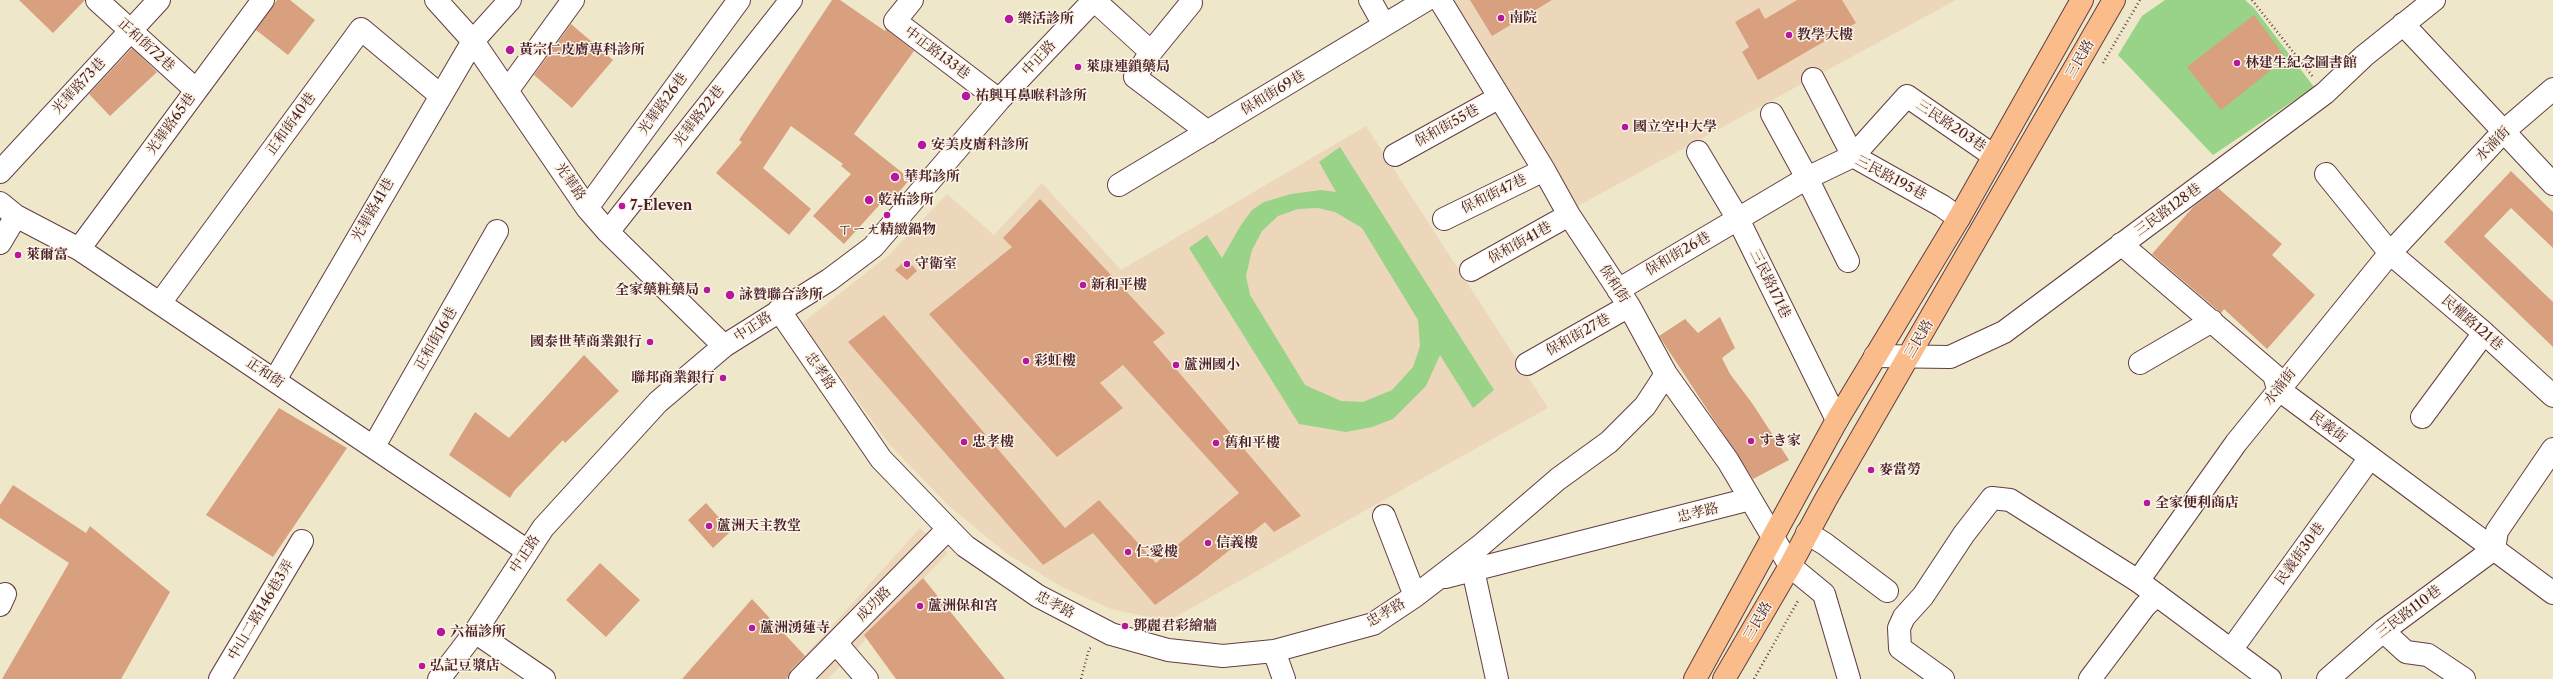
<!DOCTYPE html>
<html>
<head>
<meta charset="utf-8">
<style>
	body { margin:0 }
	canvas { display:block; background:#efe7c9 }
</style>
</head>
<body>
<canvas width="2553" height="679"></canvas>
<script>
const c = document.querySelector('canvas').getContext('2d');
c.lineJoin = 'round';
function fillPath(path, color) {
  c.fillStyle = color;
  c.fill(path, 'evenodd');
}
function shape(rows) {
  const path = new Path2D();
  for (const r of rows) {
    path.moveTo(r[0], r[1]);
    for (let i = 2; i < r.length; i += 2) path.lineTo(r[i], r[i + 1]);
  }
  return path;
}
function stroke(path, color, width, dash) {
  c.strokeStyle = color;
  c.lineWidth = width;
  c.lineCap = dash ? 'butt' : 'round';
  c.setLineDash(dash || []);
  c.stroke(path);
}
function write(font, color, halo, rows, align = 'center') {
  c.font = font + ' "Libre Caslon Text","Noto Serif TC","Noto Serif JP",serif';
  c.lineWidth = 3;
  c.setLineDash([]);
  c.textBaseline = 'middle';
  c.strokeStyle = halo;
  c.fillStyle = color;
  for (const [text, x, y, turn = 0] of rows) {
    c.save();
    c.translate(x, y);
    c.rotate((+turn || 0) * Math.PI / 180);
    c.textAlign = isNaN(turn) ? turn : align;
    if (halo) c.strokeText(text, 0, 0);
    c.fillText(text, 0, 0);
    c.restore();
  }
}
const built = shape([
	[1449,0,1956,0,1576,207],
	[1366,126,1548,408,1168,621,1111,609,1064,588,1007,554,948,505,889,444,802,323,889,255,947,194,994,235,1042,183,1121,270],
	[920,528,948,553,828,679,784,679]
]);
const green = shape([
	[2165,0,2245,0,2254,8,2314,87,2213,155,2118,55,2142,16],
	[1340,147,1494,390,1473,408,1440,355,1426,386,1393,419,1372,427,1346,432,1299,424,1189,248,1207,235,1222,258,1241,225,1252,210,1264,202,1291,194,1321,190,1336,192,1319,162],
	[1318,208,1335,212,1362,228,1418,320,1420,346,1413,367,1392,390,1363,402,1341,401,1305,385,1250,295,1246,276,1252,250,1262,231,1278,216,1298,209]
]);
const building = shape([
	[19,0,85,0,53,33],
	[277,0,290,0,315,20,288,55,256,30],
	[832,0,840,0,885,31,886,29,914,51,854,134,910,179,888,205,883,201,844,244,813,216,851,174,841,166,843,164,791,126,763,168,811,209,789,235,716,173,742,142,739,140],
	[1470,0,1552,0,1492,36],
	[1797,0,1842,0,1856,23,1758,80,1742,52,1749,47,1735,22,1759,8,1765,19],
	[2254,15,2286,58,2221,110,2187,67],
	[571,24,613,60,572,108,534,75],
	[132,48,157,72,110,116,89,94],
	[2511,171,2553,212,2553,248,2511,208,2484,236,2553,302,2553,347,2444,242],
	[2218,188,2282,244,2272,255,2315,295,2267,349,2224,309,2221,313,2152,254,2193,207],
	[1040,199,1165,333,1153,342,1301,516,1274,532,1265,522,1197,576,1155,605,1093,533,1043,565,848,342,884,315,1065,528,1099,500,1156,563,1239,493,1123,365,1100,383,1123,408,1057,457,929,314,1012,247,1003,238],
	[907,259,917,271,907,280,895,270],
	[1720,317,1735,348,1722,358,1730,374,1752,403,1789,460,1753,479,1659,336,1685,319,1698,333],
	[584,355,619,391,565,443,563,440,514,491,510,498,449,455,475,412,509,438],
	[279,408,347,448,273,557,206,515],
	[13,485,86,533,90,526,170,592,121,679,2,679,69,563,0,518,0,505],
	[706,503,731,531,713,548,688,520],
	[600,563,640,600,606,637,566,600],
	[923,578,1005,679,896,679,864,635],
	[752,599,805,656,791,670,788,677,786,679,682,679]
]);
const path = shape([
	[2252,0,2313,77],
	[2103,63,2140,0],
	[1081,679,1089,649,1092,647],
	[1754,679,1799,599]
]);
const minor = shape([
	[97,0,196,90],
	[436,0,473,41,587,208,608,232,724,346],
	[912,0,895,21,999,100],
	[1094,0,1151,52,1135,77,1208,132],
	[1370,0,1384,25],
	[1440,0,1544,170,1569,215,1629,306,1666,374,1728,461,1790,566,1824,594,1849,679],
	[2403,24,2553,184],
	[1151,52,1191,3],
	[1813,79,1853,156,1907,96,1994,156],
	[507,91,573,0],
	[1772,114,1807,178,1848,261],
	[1698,152,1738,219,1837,420],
	[1395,155,1498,98],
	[0,172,159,0],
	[2326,174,2390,253,2484,333,2553,396],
	[1119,185,1426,0],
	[0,203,16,216,79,249,526,550],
	[587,208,739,0],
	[1444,219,1544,170],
	[608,232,791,0],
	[0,243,16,216],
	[2121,244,2274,375,2278,389,2553,593],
	[79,249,263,0],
	[1471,270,1569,215],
	[1618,290,1807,178,1853,156,1942,206,1959,218],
	[160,303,361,29,440,95],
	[779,310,881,459,965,546,1038,596,1111,634,1168,650,1223,656,1274,651,1373,624,1415,596,1480,546,1558,479,1609,442,1645,406,1666,374],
	[1875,356,1950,357,2004,332,2325,93,2364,56,2434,0],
	[2140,363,2212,321],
	[1527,364,1629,306],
	[275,380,473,41,510,0],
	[2422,417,2484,333],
	[374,446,497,231],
	[1384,516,1415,596],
	[1807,533,1825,544,1887,591],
	[1473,570,1497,679],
	[1445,577,1750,499],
	[0,605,5,594],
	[2383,631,2406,652,2428,655,2464,679],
	[475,632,544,679],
	[836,643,867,679],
	[2231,650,2369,459],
	[1274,651,1284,679],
	[220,679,302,541],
	[439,679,475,632,543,528,658,402,724,346,829,280,873,247,999,100,1094,0],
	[800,679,948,529],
	[1943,679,1900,648,1899,628,1904,617,1923,596,1964,534,1992,498,2010,500,2138,581],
	[2090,679,2145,606,2157,595],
	[2270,679,2138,581,2236,443,2390,253,2504,131,2553,89],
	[2328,679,2383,631,2494,549,2497,531,2553,449]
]);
const major = shape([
	[1695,679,1837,420,1959,218,2082,0],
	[1724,679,1790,566,1826,499,2114,0]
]);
const markers = [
	[1501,18,4,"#b5179e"],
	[1009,19,5,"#b5179e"],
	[1789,35,4,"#b5179e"],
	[510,50,5,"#b5179e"],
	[2237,63,4,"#b5179e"],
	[1078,67,4,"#b5179e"],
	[966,96,5,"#b5179e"],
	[1625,127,4,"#b5179e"],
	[922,145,5,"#b5179e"],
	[895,177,5,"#b5179e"],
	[869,200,5,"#b5179e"],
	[622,206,4,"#b5179e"],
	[887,215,4,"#b5179e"],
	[18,255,4,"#b5179e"],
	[907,264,4,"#b5179e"],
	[1083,285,4,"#b5179e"],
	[707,290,4,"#b5179e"],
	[730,295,5,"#b5179e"],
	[650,342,4,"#b5179e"],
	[1026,361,4,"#b5179e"],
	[1176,365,4,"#b5179e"],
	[723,378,4,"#b5179e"],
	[1751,441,4,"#b5179e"],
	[964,442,4,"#b5179e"],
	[1216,443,4,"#b5179e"],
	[1871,470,4,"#b5179e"],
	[2147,503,4,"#b5179e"],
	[709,526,4,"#b5179e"],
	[1208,543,4,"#b5179e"],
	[1128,552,4,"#b5179e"],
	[920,606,4,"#b5179e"],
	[1125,626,4,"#b5179e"],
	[752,628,4,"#b5179e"],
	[441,632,5,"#b5179e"],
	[422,666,4,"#b5179e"]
];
const poiNames = [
	["南院",1509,18],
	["樂活診所",1018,19],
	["教學大樓",1797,35],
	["黃宗仁皮膚專科診所",519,50],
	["林建生紀念圖書館",2245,63],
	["萊康連鎖藥局",1086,67],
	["祐興耳鼻喉科診所",975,96],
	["國立空中大學",1633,127],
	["安美皮膚科診所",931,145],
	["華邦診所",904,177],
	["乾祐診所",878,200],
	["7-Eleven",630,206],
	["ㄒㄧㄤ精緻鍋物",887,230,"center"],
	["萊爾富",26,255],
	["守衛室",915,264],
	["新和平樓",1091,285],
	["全家藥粧藥局",699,290,"right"],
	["詠贊聯合診所",739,295],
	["國泰世華商業銀行",642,342,"right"],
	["彩虹樓",1034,361],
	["蘆洲國小",1184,365],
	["聯邦商業銀行",715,378,"right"],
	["すき家",1759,441],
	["忠孝樓",972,442],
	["舊和平樓",1224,443],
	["麥當勞",1879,470],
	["全家便利商店",2155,503],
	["蘆洲天主教堂",717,526],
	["信義樓",1216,543],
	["仁愛樓",1136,552],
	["蘆洲保和宮",928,606],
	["鄧麗君彩繪牆",1133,626],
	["蘆洲湧蓮寺",760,628],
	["六福診所",450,632],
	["弘記豆漿店",430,666]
];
const streetNames = [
	["正和街72巷",146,45,42],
	["中正路133巷",937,53,37],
	["中正路",1039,58,-47],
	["三民路",2080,59,-60],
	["光華路73巷",79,86,-47],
	["保和街69巷",1273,93,-31],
	["光華路26巷",663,104,-54],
	["光華路22巷",699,116,-52],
	["光華路65巷",171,124,-54],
	["正和街40巷",291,124,-54],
	["保和街55巷",1447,126,-29],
	["三民路203巷",1951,126,34],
	["水湳街",2493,144,-45],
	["三民路195巷",1891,178,28],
	["光華路",570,182,55],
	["保和街47巷",1494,194,-26],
	["光華路41巷",373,210,-60],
	["三民路128巷",2168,210,-36],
	["保和街41巷",1520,243,-29],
	["保和街26巷",1678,254,-30],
	["保和街",1614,284,57],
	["三民路171巷",1770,284,64],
	["民權路121巷",2472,323,41],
	["中正路",753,327,-33],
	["保和街27巷",1578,335,-29],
	["正和街16巷",436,339,-60],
	["三民路",1919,339,-59],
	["忠孝路",820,371,55],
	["正和街",265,373,34],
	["水湳街",2280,387,-51],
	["民義街",2328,427,37],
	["忠孝路",1698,513,-14],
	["中正路",525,554,-56],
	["民義街30巷",2300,554,-54],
	["成功路",874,604,-45],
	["忠孝路",1055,605,28],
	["中山二路146巷3弄",261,610,-59],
	["三民路110巷",2409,612,-37],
	["忠孝路",1386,613,-30],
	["三民路",1758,621,-60]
];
fillPath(built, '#edd7bb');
fillPath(green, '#98d387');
fillPath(building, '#d9a07f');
stroke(minor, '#633d43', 24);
stroke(major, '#633d43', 24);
stroke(path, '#633d43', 2.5, [1, 3]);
stroke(minor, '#fff', 22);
stroke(major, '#f9bc8a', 22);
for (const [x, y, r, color] of markers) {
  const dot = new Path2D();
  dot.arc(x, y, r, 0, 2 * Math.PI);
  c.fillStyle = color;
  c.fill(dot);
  stroke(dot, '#fcf5e5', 1.5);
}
write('bold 14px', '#4a1f2b', '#fcf5e5', poiNames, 'left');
write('14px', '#4a1f2b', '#fcf5e5', streetNames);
</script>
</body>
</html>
